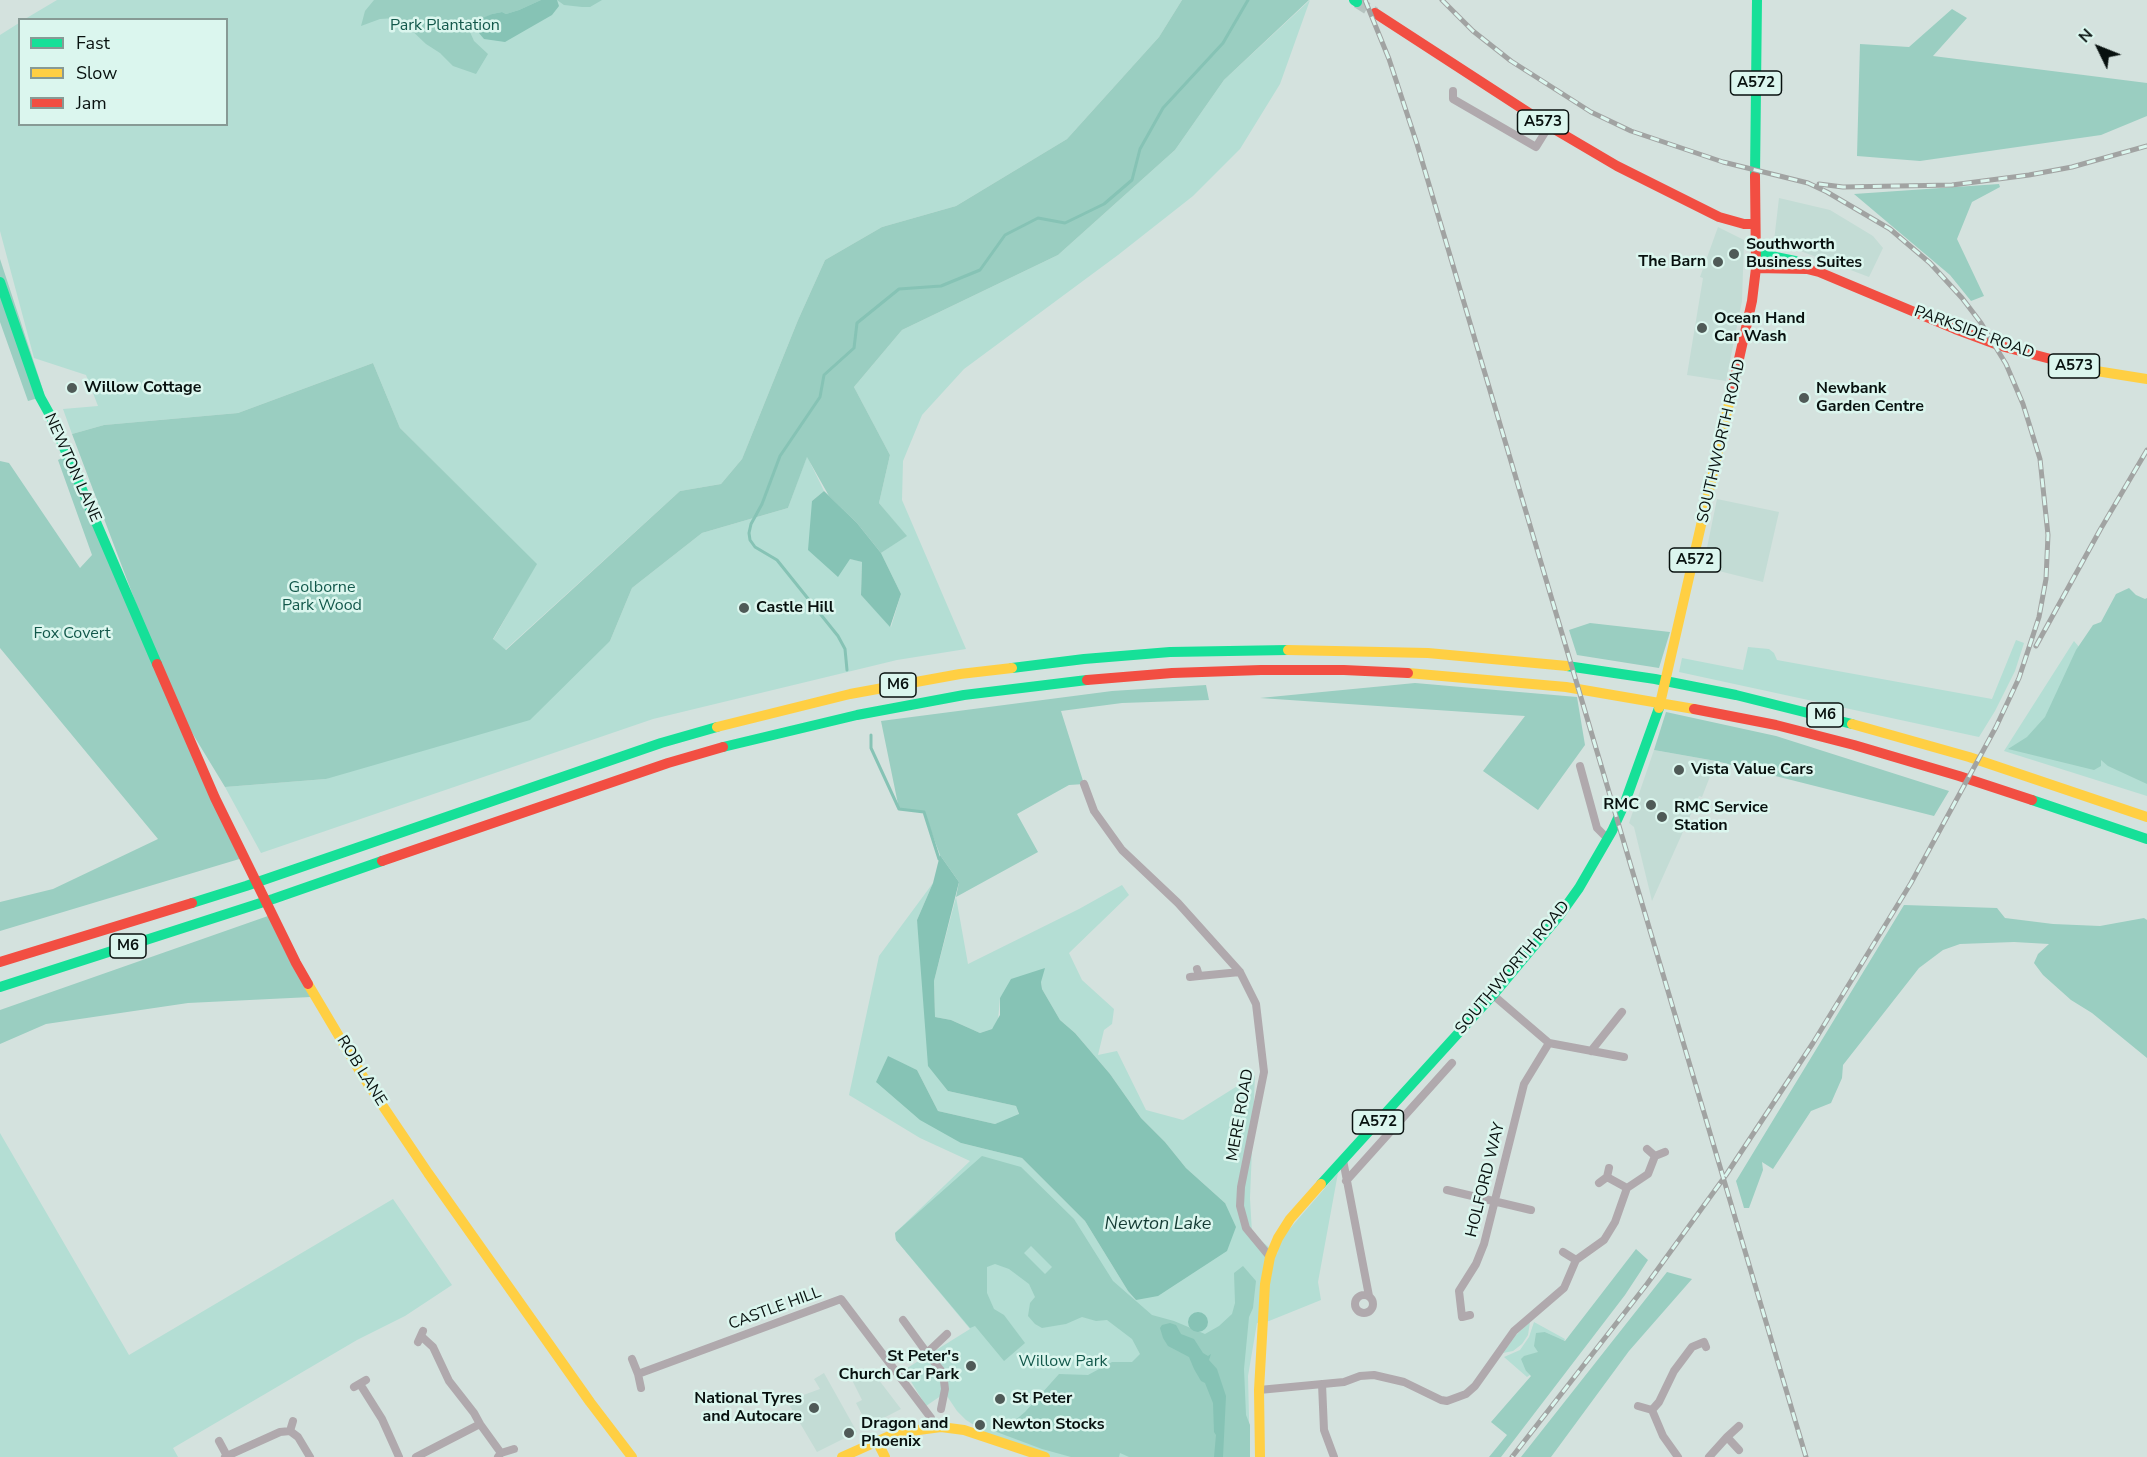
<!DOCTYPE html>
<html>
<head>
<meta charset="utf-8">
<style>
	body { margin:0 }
	#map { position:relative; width:2147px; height:1457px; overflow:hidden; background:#d4e2de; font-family:"Nunito Sans",sans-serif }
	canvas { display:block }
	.legend { position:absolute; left:18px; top:18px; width:210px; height:108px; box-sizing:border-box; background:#dbf6ee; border:2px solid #879a95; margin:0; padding:8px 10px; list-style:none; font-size:18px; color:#08110f }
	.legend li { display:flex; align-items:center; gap:12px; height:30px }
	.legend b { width:30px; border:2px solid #879a95 }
	.north { position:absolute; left:2069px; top:18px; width:60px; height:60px; -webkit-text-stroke:4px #dbf6ee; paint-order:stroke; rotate:313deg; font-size:16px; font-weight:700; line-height:24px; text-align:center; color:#08110f }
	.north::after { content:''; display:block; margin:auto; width:21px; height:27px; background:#08110f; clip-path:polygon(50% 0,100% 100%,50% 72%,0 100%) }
</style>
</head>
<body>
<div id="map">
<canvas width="2147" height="1457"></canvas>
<ul class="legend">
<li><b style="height:8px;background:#16e098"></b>Fast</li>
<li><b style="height:8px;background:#ffcf43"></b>Slow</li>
<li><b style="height:8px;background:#f24e42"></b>Jam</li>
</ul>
<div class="north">N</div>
</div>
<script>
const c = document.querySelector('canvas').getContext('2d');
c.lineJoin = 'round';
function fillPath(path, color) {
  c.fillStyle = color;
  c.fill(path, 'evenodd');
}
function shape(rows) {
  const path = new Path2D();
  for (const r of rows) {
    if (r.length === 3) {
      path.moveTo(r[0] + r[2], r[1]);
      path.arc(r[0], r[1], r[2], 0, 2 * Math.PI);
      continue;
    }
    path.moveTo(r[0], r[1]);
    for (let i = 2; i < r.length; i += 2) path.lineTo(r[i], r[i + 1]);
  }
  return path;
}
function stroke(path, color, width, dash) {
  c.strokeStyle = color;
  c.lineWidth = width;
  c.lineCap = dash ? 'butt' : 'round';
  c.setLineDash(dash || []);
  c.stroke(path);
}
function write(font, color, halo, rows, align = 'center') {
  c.font = font + ' "Nunito Sans",sans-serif';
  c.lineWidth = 5;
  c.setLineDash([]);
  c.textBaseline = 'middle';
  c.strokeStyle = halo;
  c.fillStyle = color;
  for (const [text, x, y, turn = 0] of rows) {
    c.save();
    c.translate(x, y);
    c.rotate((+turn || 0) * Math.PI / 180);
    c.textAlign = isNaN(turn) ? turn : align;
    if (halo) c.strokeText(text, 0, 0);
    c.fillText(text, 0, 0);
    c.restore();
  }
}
const built = shape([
	[1779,198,1830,210,1873,236,1883,248,1869,277,1774,241],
	[1718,227,1744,240,1742,301,1726,381,1687,375,1703,278,1700,277],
	[1717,499,1779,512,1763,582,1703,567],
	[1654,750,1716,761,1702,797,1699,796,1652,901,1634,827,1629,823],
	[872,1371,901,1409,868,1426,856,1403,862,1400,851,1378],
	[824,1373,857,1432,817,1452,787,1401,820,1389,814,1379]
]);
const green = shape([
	[57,0,1182,0,1159,37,1067,139,956,206,882,227,825,260,798,320,742,459,721,484,680,491,505,650,493,640,536,564,400,428,373,363,238,413,104,425,72,434,63,409,98,406,86,375,34,358,0,231,0,35,19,23,20,124,226,124,226,20,25,19],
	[1310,0,1280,84,1240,149,1193,196,1118,255,964,369,922,415,903,461,902,500,966,649,897,660,653,719,261,853,225,787,326,779,610,641,632,588,702,533,788,508,807,456,824,491,812,501,851,559,862,562,861,595,891,627,901,594,881,553,906,536,879,503,890,455,854,387,902,330,1058,255,1175,150,1224,80],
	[2016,640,2024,643,2015,671,1995,711,1979,737,1679,672,1682,658,1743,670,1748,647,1769,649,1774,653,1777,660,1992,699],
	[2074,641,2090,660,2147,769,2147,796,2004,751],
	[933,883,917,920,948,1091,1016,1106,1019,1115,995,1124,938,1111,917,1070,888,1057,961,1143,1022,1158,1085,1221,1128,1291,1136,1300,1225,1203,1186,1168,1165,1142,1141,1118,1110,1074,1075,1033,1060,1020,1042,989,1041,982,1000,998,998,1020,992,1029,980,1033,951,1020,935,1017,934,981,956,897,968,964,1079,909,1122,885,1129,895,1069,953,1082,980,1114,1009,1112,1024,1104,1030,1098,1055,1117,1051,1146,1110,1183,1120,1255,1075,1250,1198,1252,1233,1277,1254,1280,1240,1338,1173,1318,1282,1321,1300,1269,1321,1257,1323,1248,1376,1250,1457,1045,1457,1001,1442,966,1420,957,1411,945,1393,926,1406,904,1370,970,1329,896,1240,895,1233,970,1161,920,1138,849,1095,879,956],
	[0,1133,129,1355,393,1199,452,1285,405,1316,357,1340,173,1448,178,1457,0,1457],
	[1530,1322,1528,1335,1522,1344,1513,1351,1503,1353,1516,1335],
	[1534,1322,1565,1339,1564,1341,1545,1332,1539,1351,1526,1371,1530,1375,1527,1377,1504,1357,1520,1350,1529,1337]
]);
const forest = shape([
	[374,0,541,0,519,10,506,14,502,12,492,14,480,20,470,32,474,41,488,54,476,74,453,66,440,53,426,44,406,25,396,18,380,19,361,26,365,11],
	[557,0,602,0,590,7,582,7,564,5],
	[1182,0,1309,0,1224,80,1175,150,1058,255,902,330,854,387,890,455,879,503,907,536,881,553,857,523,829,496,807,457,788,508,702,533,632,588,610,641,530,720,326,779,225,787,180,713,246,857,0,931,0,902,53,889,158,839,0,648,0,461,9,463,80,568,92,555,58,460,66,456,166,683,72,434,104,425,238,413,373,363,400,428,537,564,493,639,506,650,680,491,721,484,742,459,798,320,825,260,882,227,956,206,1067,139,1159,37],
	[1952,9,1967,18,1933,56,2147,83,2147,116,2101,135,1920,161,1857,156,1860,44,1909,47],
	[1999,184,2000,187,1972,202,1957,239,1984,296,1971,301,1950,275,1854,194],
	[0,259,45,396,28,401,0,322],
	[2129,588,2136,595,2145,599,2147,598,2147,784,2108,766,2101,760,2101,766,2094,770,2008,749,2027,737,2045,717,2076,650,2093,625,2101,622,2116,594],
	[1590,623,1670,632,1659,668,1577,655,1569,630],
	[1415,683,1577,697,1585,745,1538,810,1483,771,1525,716,1260,698],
	[1206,685,1209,700,1122,703,1061,711,1084,784,1069,785,1017,814,1038,852,956,897,959,882,940,855,924,812,899,809,881,721,1112,691],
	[1666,712,1776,736,1949,791,1934,816,1716,761,1654,750],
	[1904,905,1997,908,2005,918,2053,924,2100,926,2144,918,2147,920,2147,1058,2092,1013,2071,1000,2043,975,2034,963,2038,954,2049,944,2014,942,1960,944,1943,950,1919,968,1843,1065,1842,1078,1831,1103,1811,1111,1773,1169,1762,1162,1763,1170,1749,1208,1744,1208,1736,1181],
	[268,916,311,997,188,1003,46,1024,0,1044,0,1010],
	[982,1156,1021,1167,1074,1219,1113,1281,1152,1315,1174,1321,1205,1334,1219,1326,1232,1314,1235,1303,1234,1273,1243,1266,1256,1281,1253,1308,1249,1317,1244,1369,1246,1415,1250,1425,1250,1457,1129,1457,1120,1453,1119,1457,1071,1457,1042,1449,994,1431,996,1426,1013,1422,1025,1412,1059,1374,1088,1375,1112,1362,1132,1362,1140,1354,1132,1339,1107,1320,1096,1321,1082,1317,1066,1324,1042,1328,1035,1324,1028,1316,1030,1303,1035,1297,1029,1284,1009,1269,995,1264,987,1267,987,1293,994,1309,1004,1315,1025,1343,1004,1361,975,1326,970,1328,896,1240,895,1233],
	[1031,1246,1052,1267,1045,1274,1024,1253],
	[1636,1249,1648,1260,1625,1295,1501,1457,1489,1457,1507,1435,1491,1422,1531,1376,1526,1371,1521,1359,1524,1356,1538,1352,1534,1346,1536,1333,1545,1332,1565,1341],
	[1667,1272,1692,1279,1629,1351,1551,1457,1521,1457]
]);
const water = shape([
	[541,0,557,0,559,6,552,15,505,42,484,39,479,33,480,19,492,14,502,12,506,14,519,10],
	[824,491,857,523,881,553,901,594,890,627,861,595,862,562,850,559,838,577,808,550,812,501],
	[940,855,959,882,934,981,935,1017,951,1020,980,1033,992,1029,1000,1015,1000,998,1011,979,1045,968,1041,982,1042,989,1060,1020,1075,1033,1110,1074,1141,1118,1165,1142,1186,1168,1225,1203,1236,1227,1227,1251,1158,1296,1136,1300,1128,1291,1085,1221,1022,1158,961,1143,920,1120,876,1082,888,1056,917,1070,938,1111,995,1124,1019,1114,1016,1106,948,1091,928,1066,917,920,933,883],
	[1198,1322,10],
	[1170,1323,1176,1325,1181,1334,1194,1339,1203,1353,1208,1356,1211,1354,1209,1360,1217,1369,1226,1396,1223,1457,1214,1457,1216,1435,1214,1432,1213,1403,1205,1383,1201,1381,1194,1369,1189,1357,1168,1346,1163,1338,1160,1328,1162,1325]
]);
const stream = shape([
	[847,670,845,649,838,636,777,560,755,547,750,540,749,533,751,524,762,504,780,456,820,397,824,375,854,348,857,323,899,289,941,286,980,270,1005,235,1038,218,1065,223,1104,204,1132,180,1140,149,1163,108,1223,43,1248,0],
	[871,735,871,748,899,809,924,812,939,859]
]);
const primaryTunnel = shape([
	[1357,2,1375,13]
]);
const street = shape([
	[1453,91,1453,99,1536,147,1549,126],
	[1580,766,1597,828,1608,839],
	[1084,784,1094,811,1122,850,1178,903,1240,972,1256,1004,1264,1072,1241,1187,1240,1206,1246,1228,1270,1257],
	[1199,976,1240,972],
	[1190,977,1199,976,1197,969],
	[1493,995,1549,1043,1624,1057],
	[1591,1051,1622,1012],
	[1647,1149,1655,1156,1665,1152],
	[1343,1160,1369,1296],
	[1607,1177,1627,1188],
	[1346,1181,1452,1063],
	[1599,1183,1607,1177,1609,1168],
	[1447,1190,1531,1210],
	[1563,1252,1576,1260],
	[1364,1304,9],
	[1470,1315,1462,1317,1459,1291,1476,1264,1484,1244,1524,1084,1549,1043],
	[903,1320,927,1353],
	[421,1336,433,1347,449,1381,474,1413,480,1424],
	[418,1342,423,1331],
	[632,1359,638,1374],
	[360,1384,382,1419,399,1457],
	[1322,1384,1324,1430,1334,1457],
	[354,1387,366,1380],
	[641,1388,638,1374,841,1299,931,1418,934,1428],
	[1259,1390,1344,1382,1360,1376,1374,1375,1404,1382,1441,1400,1447,1401,1466,1394,1475,1386,1514,1331,1564,1288,1576,1260,1604,1240,1615,1222,1627,1188,1648,1174,1655,1156],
	[1638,1406,1652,1410,1663,1436,1678,1457],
	[941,1409,945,1389,943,1373,927,1353,947,1334],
	[1652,1410,1659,1402,1674,1371,1692,1347,1704,1342,1706,1347],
	[1739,1426,1727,1437,1739,1450],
	[290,1431,298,1437,310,1457],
	[219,1441,227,1456,225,1457],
	[227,1456,280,1432,290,1431,293,1421],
	[416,1457,480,1424,501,1453],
	[498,1457,501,1453,514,1449],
	[1709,1457,1727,1437]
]);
const fast = shape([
	[1354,0,1357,2],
	[1755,176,1757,0],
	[1756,253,1795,261,1806,269],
	[0,282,40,397,50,415,157,664],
	[1567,666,1655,679,1736,695,1852,724],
	[1012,668,1084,659,1170,652,1288,650],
	[723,747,857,715,964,695,1087,680],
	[2032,800,2147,839],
	[192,903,246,886,661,743,717,727],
	[0,987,273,899,382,861],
	[1321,1184,1493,995,1559,916,1579,888,1612,831,1624,805,1659,708]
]);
const slow = shape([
	[2066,363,2090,370,2147,379],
	[1288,650,1428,653,1567,666],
	[1408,673,1566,687,1694,709],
	[1659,708,1730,399],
	[1852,724,1969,757,2147,817],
	[717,727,850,694,960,674,1012,668],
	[308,984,362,1075,428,1173,590,1402,632,1457],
	[877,1441,885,1457],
	[842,1457,896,1433,941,1427,964,1430,1045,1457],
	[1260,1457,1259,1390,1265,1284,1270,1257,1278,1238,1290,1219,1321,1184]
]);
const jam = shape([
	[1375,13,1549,126,1617,166,1719,217,1744,224,1754,224],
	[1756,268,1807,269,1819,272,1955,329,2001,346,2066,363],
	[1730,399,1752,301,1756,268,1755,176],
	[157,664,215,798,296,963,308,984],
	[1087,680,1172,673,1261,670,1344,670,1408,673],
	[1694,709,1776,725,1854,745,1959,776,2032,800],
	[382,861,668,763,723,747],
	[0,962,192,903]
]);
const rail = shape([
	[1365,0,1389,59,1417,144,1806,1457],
	[1442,0,1473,31,1511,61,1591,112,1631,131,1723,162,1808,183,1827,192,1890,229,1930,263,1962,298,1981,323,2006,364,2023,404,2040,459,2048,535,2046,579,2039,617,2019,678,1996,727,1911,883,1813,1043,1726,1175,1647,1284,1512,1457],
	[1819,184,1843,187,1952,185,2029,175,2072,167,2147,146],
	[2036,646,2100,530,2147,450]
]);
const markers = [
	[1734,254,6,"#4f5a57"],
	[1718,262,6,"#4f5a57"],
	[1702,328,6,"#4f5a57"],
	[72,388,6,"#4f5a57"],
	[1804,398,6,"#4f5a57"],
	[744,608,6,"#4f5a57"],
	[1679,770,6,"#4f5a57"],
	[1651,805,6,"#4f5a57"],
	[1662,817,6,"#4f5a57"],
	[971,1366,6,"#4f5a57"],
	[1000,1399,6,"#4f5a57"],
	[814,1408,6,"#4f5a57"],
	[980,1425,6,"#4f5a57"],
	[849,1433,6,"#4f5a57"]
];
const shields = [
	[1756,83,51],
	[1543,122,51],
	[2074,366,51],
	[1695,560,51],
	[898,685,36],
	[1825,715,36],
	[128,946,36],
	[1378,1122,51]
];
const shieldNames = [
	["A572",1756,83],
	["A573",1543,122],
	["A573",2074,366],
	["A572",1695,560],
	["M6",898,685],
	["M6",1825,715],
	["M6",128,946],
	["A572",1378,1122]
];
const parkNames = [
	["Park Plantation",445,26],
	["Golborne",322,588],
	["Park Wood",322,606],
	["Fox Covert",72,634],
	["Willow Park",1063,1362]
];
const poiNames = [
	["Southworth",1746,245],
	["Business Suites",1746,263],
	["The Barn",1706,262,"right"],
	["Ocean Hand",1714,319],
	["Car Wash",1714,337],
	["Willow Cottage",84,388],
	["Newbank",1816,389],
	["Garden Centre",1816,407],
	["Castle Hill",756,608],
	["Vista Value Cars",1691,770],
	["RMC",1639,805,"right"],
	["RMC Service",1674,808],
	["Station",1674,826],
	["St Peter's",959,1357,"right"],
	["Church Car Park",959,1375,"right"],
	["National Tyres",802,1399,"right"],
	["and Autocare",802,1417,"right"],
	["St Peter",1012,1399],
	["Dragon and",861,1424],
	["Phoenix",861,1442],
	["Newton Stocks",992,1425]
];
const streetNames = [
	["PARKSIDE ROAD",1974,333,20],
	["SOUTHWORTH ROAD",1722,441,-77],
	["NEWTON LANE",72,468,66],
	["SOUTHWORTH ROAD",1513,968,-50],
	["ROB LANE",361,1071,58],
	["MERE ROAD",1241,1115,-80],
	["HOLFORD WAY",1486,1180,-76],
	["CASTLE HILL",775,1309,-20]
];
const waterNames = [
	["Newton Lake",1158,1225]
];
fillPath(built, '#c3dcd5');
fillPath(green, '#b4ded4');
fillPath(forest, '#9acec1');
fillPath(water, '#86c3b5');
stroke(stream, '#86c3b5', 3);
stroke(primaryTunnel, '#b5c3bf', 12, [12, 6]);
stroke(street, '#b0a9ad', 8);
stroke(fast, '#16e098', 10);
stroke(slow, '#ffcf43', 10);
stroke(jam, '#f24e42', 10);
stroke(rail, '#a1a3a2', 5);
stroke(rail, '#dbf6ee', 3, [9]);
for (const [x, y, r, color] of markers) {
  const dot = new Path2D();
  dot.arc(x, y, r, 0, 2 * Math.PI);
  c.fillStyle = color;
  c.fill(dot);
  stroke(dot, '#dbf6ee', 2);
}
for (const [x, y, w] of shields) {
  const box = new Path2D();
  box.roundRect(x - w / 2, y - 12, w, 24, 4.5);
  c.fillStyle = '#dbf6ee';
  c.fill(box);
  stroke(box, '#08110f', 1.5);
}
write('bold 15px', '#08110f', null, shieldNames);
write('16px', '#13584b', '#dbf6ee', parkNames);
write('bold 16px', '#08110f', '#dbf6ee', poiNames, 'left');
write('16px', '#08110f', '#dbf6ee', streetNames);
write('italic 18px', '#143a33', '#dbf6ee', waterNames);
</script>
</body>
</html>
